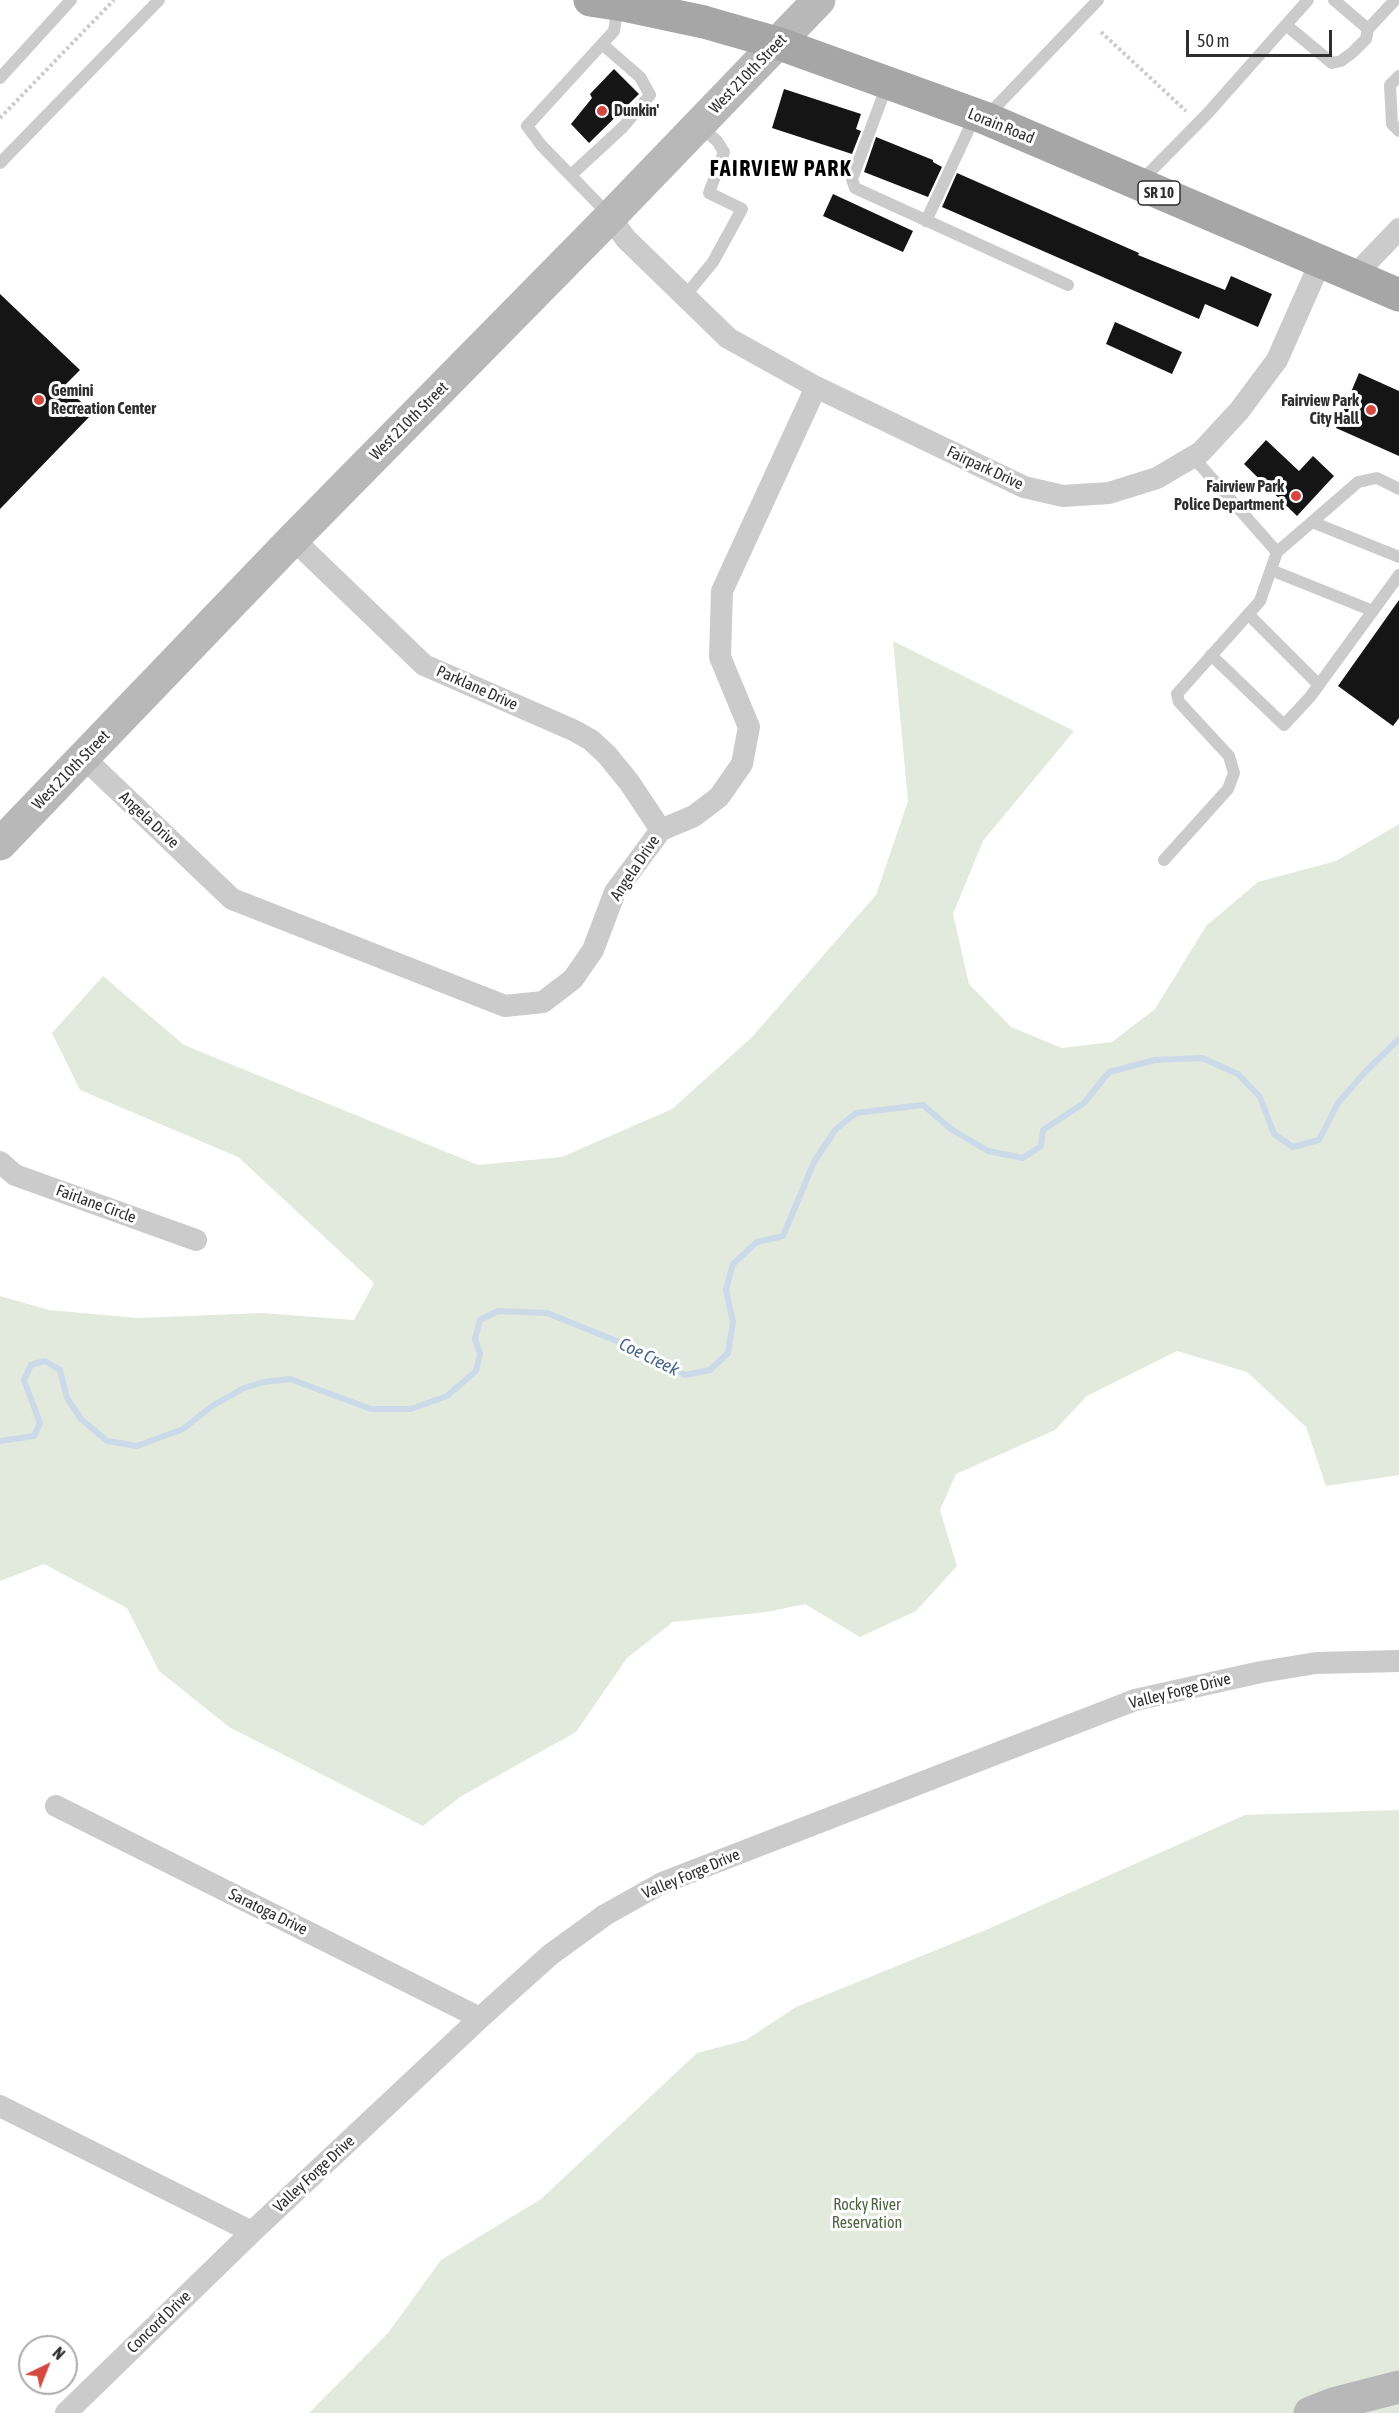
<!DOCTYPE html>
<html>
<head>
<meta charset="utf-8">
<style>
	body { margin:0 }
	#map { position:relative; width:1399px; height:2413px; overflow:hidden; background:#fff; font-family:"Asap Condensed",sans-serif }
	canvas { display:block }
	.north { position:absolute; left:18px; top:2335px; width:60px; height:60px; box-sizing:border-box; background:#fff; border:2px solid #ababab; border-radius:50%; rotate:43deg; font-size:16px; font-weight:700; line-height:24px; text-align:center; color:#2e2e2e }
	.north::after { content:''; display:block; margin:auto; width:21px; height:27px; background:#d44841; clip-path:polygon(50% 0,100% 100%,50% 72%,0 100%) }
	.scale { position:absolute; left:1186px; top:30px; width:146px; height:27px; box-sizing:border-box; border:3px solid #2e2e2e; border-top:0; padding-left:8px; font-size:18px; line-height:21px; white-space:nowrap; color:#2e2e2e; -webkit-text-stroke:4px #fff; paint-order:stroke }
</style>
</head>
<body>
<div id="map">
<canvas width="1399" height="2413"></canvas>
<div class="north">N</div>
<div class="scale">50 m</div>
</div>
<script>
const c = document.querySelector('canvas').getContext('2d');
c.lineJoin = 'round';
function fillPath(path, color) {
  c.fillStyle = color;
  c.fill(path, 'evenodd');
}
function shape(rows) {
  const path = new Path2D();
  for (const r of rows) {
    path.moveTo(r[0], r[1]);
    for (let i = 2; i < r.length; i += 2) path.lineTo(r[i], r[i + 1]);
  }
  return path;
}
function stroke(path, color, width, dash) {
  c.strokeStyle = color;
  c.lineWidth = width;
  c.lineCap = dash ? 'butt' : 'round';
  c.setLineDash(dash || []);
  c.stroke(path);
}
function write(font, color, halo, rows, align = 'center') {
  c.font = font + ' "Asap Condensed",sans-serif';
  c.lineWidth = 6;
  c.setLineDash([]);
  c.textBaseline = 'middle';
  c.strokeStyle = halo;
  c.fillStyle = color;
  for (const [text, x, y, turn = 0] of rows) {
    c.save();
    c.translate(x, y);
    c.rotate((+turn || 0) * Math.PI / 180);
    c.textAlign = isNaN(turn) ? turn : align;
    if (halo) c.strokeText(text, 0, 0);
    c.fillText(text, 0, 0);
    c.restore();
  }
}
const green = shape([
	[893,641,1074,731,983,841,953,914,969,984,1011,1027,1062,1048,1112,1042,1155,1009,1206,926,1258,882,1336,861,1399,824,1399,1475,1326,1486,1306,1427,1247,1372,1177,1351,1087,1396,1055,1430,956,1474,940,1510,957,1566,916,1611,860,1637,805,1604,767,1612,673,1622,627,1658,576,1732,460,1797,423,1826,229,1727,159,1671,127,1608,44,1564,0,1581,0,1296,49,1310,137,1318,262,1313,354,1320,374,1283,238,1157,80,1090,52,1033,103,976,184,1045,478,1165,562,1157,672,1109,752,1037,876,895,908,801],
	[1399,1810,1399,2413,309,2413,388,2333,441,2260,541,2199,697,2053,746,2040,796,2007,988,1929,1245,1815]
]);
const stream = shape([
	[0,1441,34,1436,40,1423,24,1380,31,1365,45,1361,60,1370,67,1398,81,1419,107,1441,137,1446,183,1429,212,1406,244,1388,264,1382,290,1379,371,1409,411,1409,447,1396,476,1371,480,1354,475,1339,480,1320,498,1311,547,1313,644,1352,685,1375,710,1370,728,1353,733,1322,726,1289,733,1264,757,1242,783,1236,814,1162,836,1129,856,1113,923,1105,951,1129,988,1151,1023,1158,1041,1146,1043,1130,1084,1103,1109,1072,1155,1060,1202,1058,1238,1074,1260,1097,1274,1134,1293,1147,1319,1140,1338,1103,1366,1071,1399,1039]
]);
const building = shape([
	[614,69,639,94,589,143,571,124,592,98,590,94],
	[784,89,861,114,856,129,861,131,852,154,772,128],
	[876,137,933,160,933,162,942,167,928,197,864,172],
	[957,173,1139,253,1138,255,1225,290,1231,276,1272,294,1258,327,1205,304,1199,319,942,207],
	[833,194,913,231,903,252,823,216],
	[0,294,80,370,64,386,93,413,0,509],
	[1115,322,1182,352,1172,374,1106,344],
	[1359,373,1399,391,1399,456,1336,428],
	[1266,440,1299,471,1313,456,1334,476,1297,516,1244,464],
	[1399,600,1399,718,1393,726,1338,686]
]);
const path = shape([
	[1101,32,1186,111],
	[0,118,114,0]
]);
const lane = shape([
	[1334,0,1368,29,1395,0],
	[1286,25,1332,63,1341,61,1353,52,1366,39,1368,29],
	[1399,76,1390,85,1392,124,1399,131],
	[0,78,71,0],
	[887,85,852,179,855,188,1068,285],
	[987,116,1098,0],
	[0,163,159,0],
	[571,175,623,127,650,95,640,77,602,44],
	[1141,181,1208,113,1308,0],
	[610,216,541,145,527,126,614,31,618,6],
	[926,221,975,116],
	[685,296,713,262,742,209,709,193,724,152,717,141,699,125],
	[1193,457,1277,552],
	[1312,522,1358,482,1377,478,1399,489],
	[1271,570,1373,611],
	[1248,614,1319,685],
	[1211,655,1284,725,1310,697,1399,575],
	[1164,860,1228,789,1234,773,1229,756,1179,702,1177,694,1260,601,1277,552,1312,522,1399,557]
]);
const street = shape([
	[610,217,626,239,728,338,816,387,1024,487,1063,496,1109,493,1157,478,1201,452,1239,411,1277,360,1320,263],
	[1355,275,1399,229],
	[293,539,424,665,573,730,591,740,607,755,629,782,661,830],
	[83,757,232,899,505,1006,543,1002,573,979,593,950,615,892,661,830,694,816,719,797,742,764,749,727,720,657,722,591,816,387],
	[0,1162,15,1175,196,1240],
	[56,1806,480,2018],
	[0,2106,252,2232],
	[66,2413,252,2232,480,2018,550,1955,605,1915,662,1883,1135,1700,1261,1672,1316,1663,1399,1661]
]);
const secondary = shape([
	[0,844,293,539,610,217,819,0],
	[1310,2413,1333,2404,1399,2387]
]);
const primary = shape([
	[590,0,629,6,704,22,777,43,985,118,1399,295]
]);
const markers = [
	[602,111,6,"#d44841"],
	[39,400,6,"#d44841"],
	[1371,410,6,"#d44841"],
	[1296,496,6,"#d44841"]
];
const shields = [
	[1159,193,42]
];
const shieldNames = [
	["SR 10",1159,193]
];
const streetNames = [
	["West 210th Street",748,74,-46],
	["Lorain Road",1001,126,22],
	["West 210th Street",409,421,-45],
	["Fairpark Drive",985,468,25],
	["Parklane Drive",477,688,24],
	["West 210th Street",71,770,-46],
	["Angela Drive",149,820,43],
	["Angela Drive",635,868,-56],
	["Fairlane Circle",96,1204,20],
	["Valley Forge Drive",1180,1691,-14],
	["Valley Forge Drive",691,1874,-23],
	["Saratoga Drive",268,1912,26],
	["Valley Forge Drive",314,2174,-43],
	["Concord Drive",159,2322,-44]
];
const poiNames = [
	["Dunkin'",614,111],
	["Gemini",51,391],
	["Recreation Center",51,409],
	["Fairview Park",1359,401,"right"],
	["City Hall",1359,419,"right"],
	["Fairview Park",1284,487,"right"],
	["Police Department",1284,505,"right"]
];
const parkNames = [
	["Rocky River",867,2205],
	["Reservation",867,2223]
];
const waterNames = [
	["Coe Creek",649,1357,26]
];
const districtNames = [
	["FAIRVIEW PARK",781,169]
];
fillPath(green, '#e2eadd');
stroke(stream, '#cbd9e8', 6);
fillPath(building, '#151515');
stroke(path, '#cbcbcb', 4, [3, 3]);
stroke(lane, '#cbcbcb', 12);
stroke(street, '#cbcbcb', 22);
stroke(secondary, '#b8b8b8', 33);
stroke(primary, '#a6a6a6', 33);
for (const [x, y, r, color] of markers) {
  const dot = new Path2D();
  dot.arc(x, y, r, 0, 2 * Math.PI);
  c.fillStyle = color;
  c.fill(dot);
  stroke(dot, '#fff', 2);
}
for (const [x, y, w] of shields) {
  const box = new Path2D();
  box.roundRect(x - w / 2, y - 12, w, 24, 4.5);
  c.fillStyle = '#fff';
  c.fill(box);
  stroke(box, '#2e2e2e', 1.5);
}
write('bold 15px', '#2e2e2e', null, shieldNames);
write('16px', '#2e2e2e', '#fff', streetNames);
write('bold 16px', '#2e2e2e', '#fff', poiNames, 'left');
write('16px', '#4d6540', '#fff', parkNames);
write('italic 18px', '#446588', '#fff', waterNames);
c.letterSpacing = '1.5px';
write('bold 22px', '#000', '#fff', districtNames);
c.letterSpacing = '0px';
</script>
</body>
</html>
